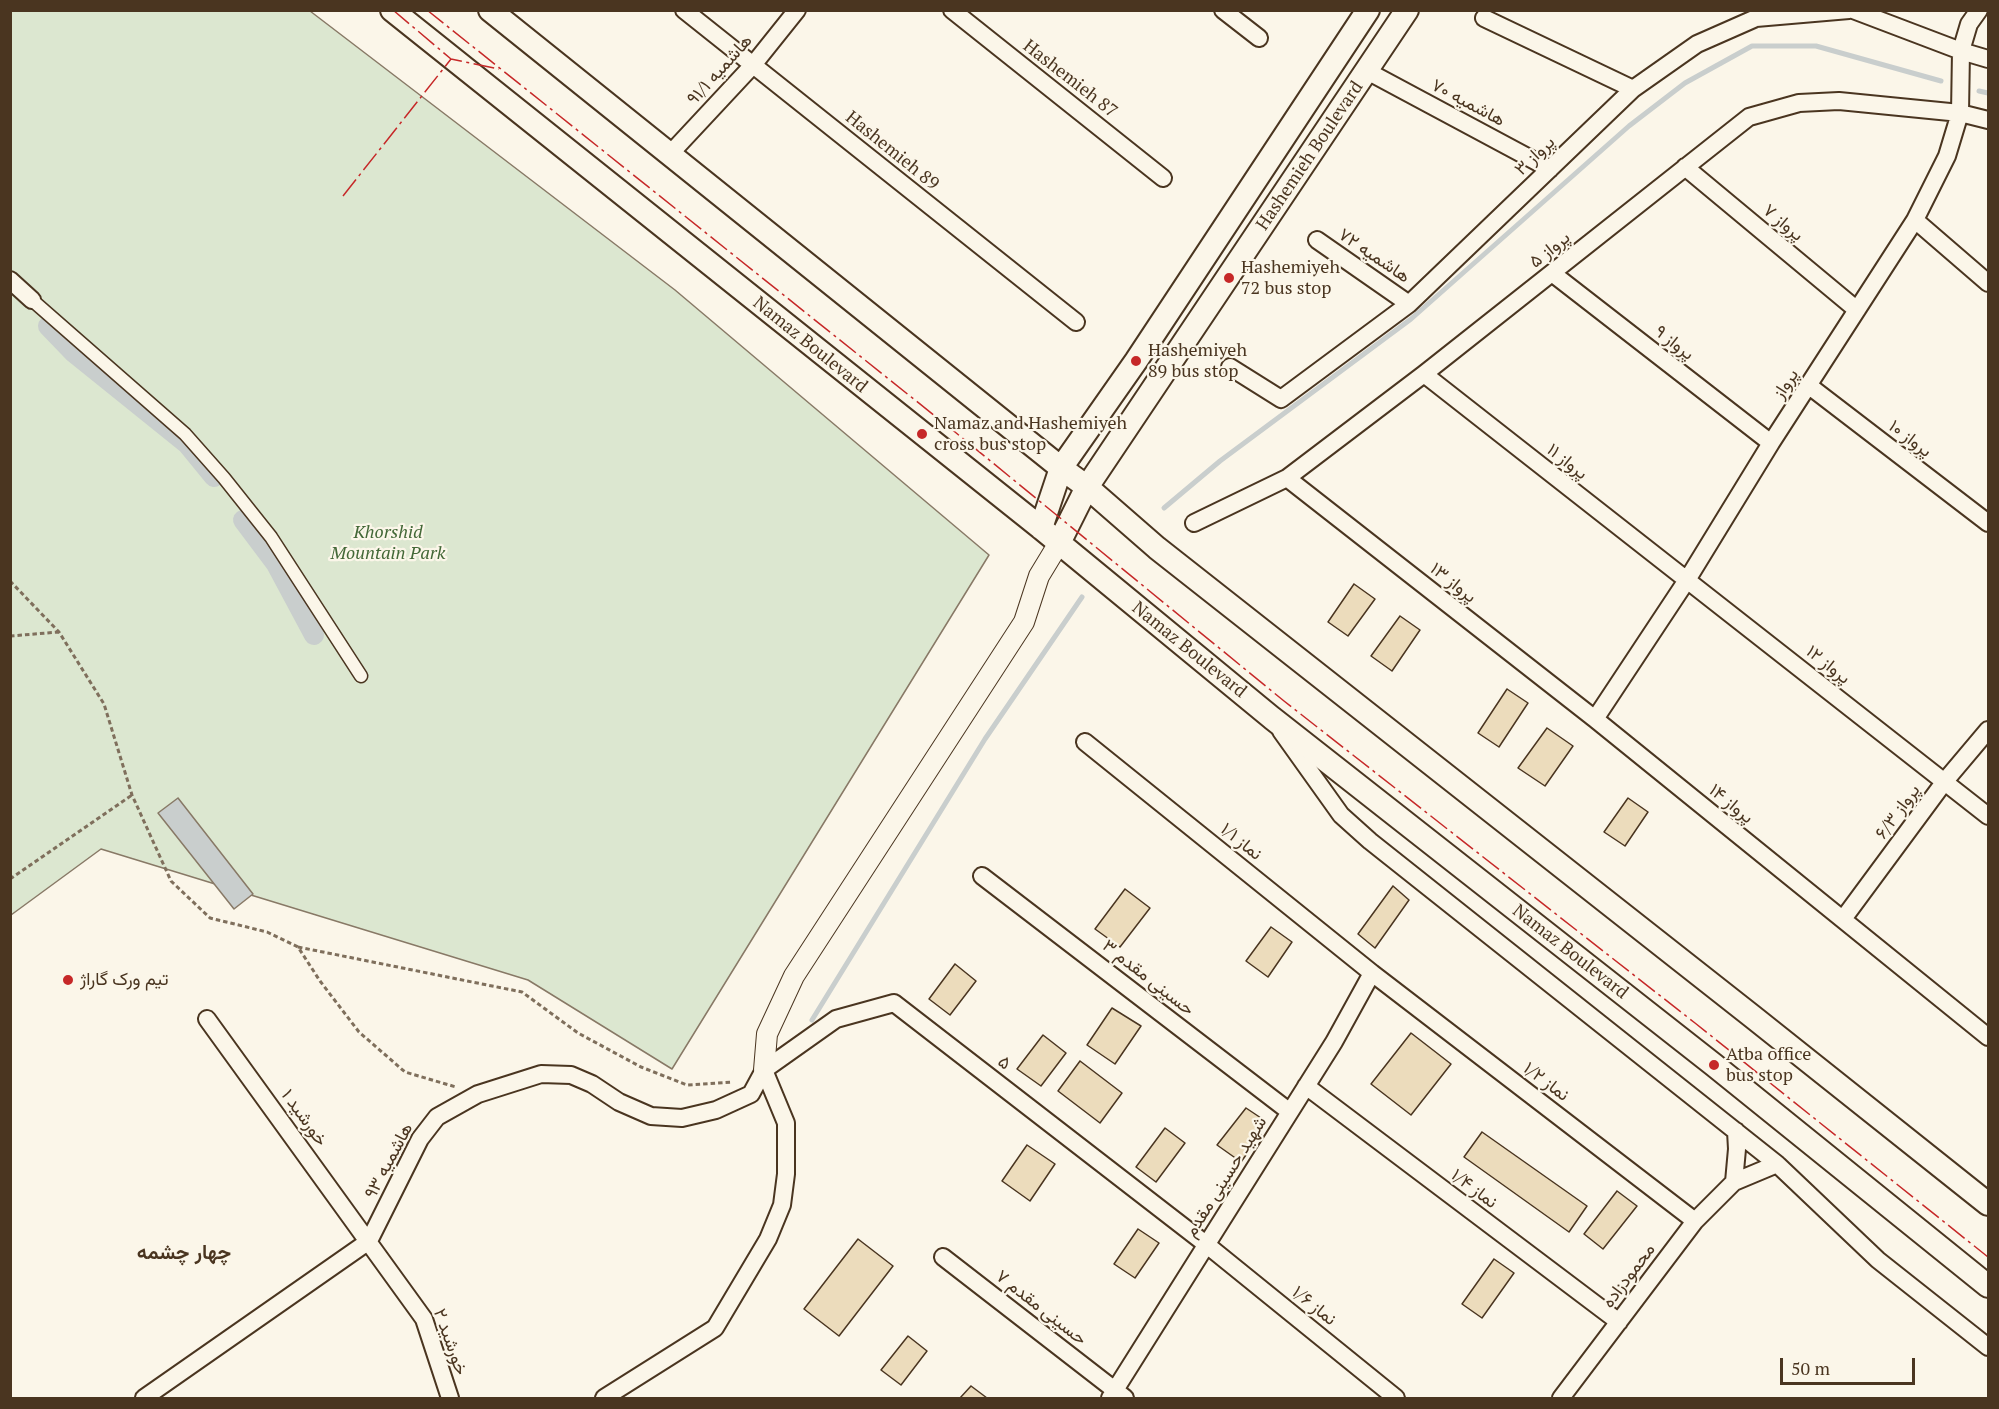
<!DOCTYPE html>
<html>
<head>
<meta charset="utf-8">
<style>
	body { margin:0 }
	#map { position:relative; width:1999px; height:1409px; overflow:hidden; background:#fbf6e9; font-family:"PT Serif",serif }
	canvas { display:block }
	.frame { position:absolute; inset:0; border:12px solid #4a3520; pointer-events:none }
	.scale { position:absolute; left:1780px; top:1358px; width:135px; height:27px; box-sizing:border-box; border:3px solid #4a3520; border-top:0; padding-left:8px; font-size:18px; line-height:21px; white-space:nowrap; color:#4a3520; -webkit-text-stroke:4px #fbf6e9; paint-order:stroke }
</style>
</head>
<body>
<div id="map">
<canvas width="1999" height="1409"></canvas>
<div class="frame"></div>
<div class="scale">50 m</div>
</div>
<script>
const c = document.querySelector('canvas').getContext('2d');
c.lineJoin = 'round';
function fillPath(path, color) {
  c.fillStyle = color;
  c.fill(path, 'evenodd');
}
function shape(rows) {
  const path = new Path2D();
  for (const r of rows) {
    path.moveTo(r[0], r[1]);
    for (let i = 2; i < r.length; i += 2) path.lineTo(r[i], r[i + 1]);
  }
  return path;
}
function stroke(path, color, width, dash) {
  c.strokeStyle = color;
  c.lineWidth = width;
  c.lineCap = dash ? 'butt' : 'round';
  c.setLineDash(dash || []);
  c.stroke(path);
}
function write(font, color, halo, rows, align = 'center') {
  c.font = font + ' "PT Serif",Vazirmatn,serif';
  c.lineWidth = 4.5;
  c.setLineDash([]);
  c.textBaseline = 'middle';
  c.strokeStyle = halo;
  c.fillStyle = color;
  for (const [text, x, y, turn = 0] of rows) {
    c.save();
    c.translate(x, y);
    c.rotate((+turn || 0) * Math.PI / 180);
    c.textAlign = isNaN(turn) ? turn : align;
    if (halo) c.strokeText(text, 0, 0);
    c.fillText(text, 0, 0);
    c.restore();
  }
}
const green = shape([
	[11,11,310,11,675,290,989,555,672,1069,528,980,101,849,11,915,11,11]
]);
const water = shape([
	[178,798,253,894,234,909,158,813,178,798]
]);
const stream = shape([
	[1979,91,1988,93],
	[1164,508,1220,461,1411,319,1629,126,1685,83,1752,46,1816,46,1941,81],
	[812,1020,985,739,1082,597]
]);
const canal = shape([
	[48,326,74,353,187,444,214,477],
	[243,520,276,564,314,635]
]);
const building = shape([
	[1354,584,1375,599,1348,636,1328,622,1354,584],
	[1400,616,1420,630,1392,671,1371,656,1400,616],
	[1507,689,1528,703,1499,747,1478,733,1507,689],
	[1547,728,1573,746,1545,786,1518,768,1547,728],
	[1628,798,1648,812,1625,846,1604,832,1628,798],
	[1393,886,1409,900,1375,948,1358,934,1393,886],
	[1125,889,1150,908,1120,947,1095,929,1125,889],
	[1271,927,1292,942,1268,977,1246,961,1271,927],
	[955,964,976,981,950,1015,929,999,955,964],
	[1112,1008,1141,1026,1115,1064,1087,1045,1112,1008],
	[1411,1033,1451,1064,1411,1115,1371,1084,1411,1033],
	[1043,1035,1066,1053,1041,1086,1017,1069,1043,1035],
	[1080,1061,1122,1093,1100,1123,1058,1091,1080,1061],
	[1246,1108,1261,1118,1261,1134,1241,1162,1217,1145,1246,1108],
	[1165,1128,1185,1143,1156,1182,1136,1167,1165,1128],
	[1482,1132,1587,1206,1569,1232,1464,1157,1482,1132],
	[1027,1145,1055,1164,1030,1201,1002,1181,1027,1145],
	[1617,1191,1637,1206,1603,1249,1584,1234,1617,1191],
	[1138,1229,1159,1243,1135,1278,1114,1264,1138,1229],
	[858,1239,893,1266,839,1336,804,1309,858,1239],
	[1494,1259,1514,1273,1482,1318,1462,1304,1494,1259],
	[908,1336,927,1351,901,1385,881,1370,908,1336],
	[971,1386,987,1398,960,1398,971,1386]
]);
const path = shape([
	[10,581,59,632,104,704,132,795,171,881,210,918,267,932,298,947,320,981,359,1032,405,1072,456,1087],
	[10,636,59,632],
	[10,879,132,795],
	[298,947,522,992,578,1033,641,1067,687,1085,733,1082]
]);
const pedestrian = shape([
	[32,300,185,434,224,478,271,537,361,676]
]);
const minor = shape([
	[684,10,1076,322],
	[952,10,1163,178],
	[1223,10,1259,38],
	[1853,10,1961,51,1988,59],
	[1484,18,1633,89],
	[1367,71,1550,169],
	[670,154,753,65,797,10],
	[1685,167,1857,310],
	[1915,220,1988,283],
	[1317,240,1409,304],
	[1552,273,1771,443],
	[10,280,32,300],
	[1230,367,1281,399,1409,304,1633,89,1697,44,1756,18,1849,10],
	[1424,374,1988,816],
	[1808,385,1988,523],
	[1287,478,1595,719,1988,1037],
	[1194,523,1287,478,1424,374,1749,117,1799,103,1839,101,1960,113,1988,120],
	[1595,719,1687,580,1771,443,1915,220,1947,156,1960,113,1961,51,1969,24,1979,10],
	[1281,731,1341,815,1370,841,1777,1164,1878,1260,1988,1347],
	[1085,742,1372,973,1695,1221],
	[982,876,1290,1112],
	[1843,919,1945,781,1988,730],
	[207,1019,424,1319,450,1398],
	[1306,1086,1619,1322],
	[1734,1182,1737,1149,1736,1131],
	[943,1257,1125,1398],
	[144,1398,369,1241,420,1139,437,1117,478,1094,541,1074,571,1075,592,1084,619,1102,651,1116,682,1118,716,1110,751,1094,764,1070,836,1019,894,1003,1207,1245,1396,1398],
	[604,1398,715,1328,768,1239,782,1205,786,1174,786,1123,764,1070],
	[1110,1398,1334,1042,1372,973],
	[1561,1398,1695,1221,1734,1182,1777,1164]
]);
const tertiary = shape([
	[764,1070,767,1034,794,976,1024,622,1039,576,1059,543]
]);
const secondary = shape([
	[392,10,1041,528,1272,718,1714,1065,1988,1286],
	[490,10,1061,468,1087,487,1157,548,1753,1017,1988,1204],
	[1041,528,1061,468,1136,361,1368,10],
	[1059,543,1087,487,1407,10]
]);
const power = shape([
	[393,10,451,59,499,69],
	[427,10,955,432,1284,701,1695,1023,1988,1257],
	[343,196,451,59]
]);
const markers = [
	[1229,278,6,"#c62828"],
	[1136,361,6,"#c62828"],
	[922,434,6,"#c62828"],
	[68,980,6,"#c62828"],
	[1714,1065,6,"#c62828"]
];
const streetNames = [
	["هاشمیه ۹۱/۱",720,70,-48],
	["Hashemieh 87",1070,79,38],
	["هاشمیه ۷۰",1468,103,28],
	["Hashemieh 89",892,151,39],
	["Hashemieh Boulevard",1310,156,-56],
	["پرواز ۳",1535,156,-44],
	["پرواز ۷",1783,223,40],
	["پرواز ۵",1550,250,-39],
	["هاشمیه ۷۲",1374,256,34],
	["پرواز ۹",1674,343,38],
	["Namaz Boulevard",810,345,39],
	["پرواز",1786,384,-57],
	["پرواز ۱۰",1910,439,37],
	["پرواز ۱۱",1567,462,38],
	["پرواز ۱۳",1453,583,38],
	["Namaz Boulevard",1189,650,39],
	["پرواز ۱۲",1828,665,38],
	["پرواز ۱۴",1731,804,39],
	["پرواز ۶/۳",1898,812,-54],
	["نماز ۱/۱",1241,842,39],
	["Namaz Boulevard",1570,952,38],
	["حسینی مقدم ۳",1148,978,38],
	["۵",1004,1063,38],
	["نماز ۱/۲",1546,1082,37],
	["خورشید ۱",304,1118,54],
	["هاشمیه ۹۳",389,1161,-62],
	["شهید حسینی مقدم",1226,1177,-58],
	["نماز ۱/۴",1474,1189,37],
	["محمودزاده",1629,1276,-53],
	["نماز ۱/۶",1314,1306,39],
	["حسینی مقدم ۷",1041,1308,38],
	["خورشید ۲",450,1342,70]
];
const poiNames = [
	["Hashemiyeh",1241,268],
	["72 bus stop",1241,289],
	["Hashemiyeh",1148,351],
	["89 bus stop",1148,372],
	["Namaz and Hashemiyeh",934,424],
	["cross bus stop",934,445],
	["تیم ورک گاراژ",80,980],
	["Atba office",1726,1055],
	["bus stop",1726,1076]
];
const parkNames = [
	["Khorshid",388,533],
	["Mountain Park",388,554]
];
const neighbourhoodNames = [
	["چهار چشمه",184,1253]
];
fillPath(green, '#dce7d0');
stroke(green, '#887966', 1.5);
fillPath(water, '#c9cecd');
stroke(water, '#887966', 1.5);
stroke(stream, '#c9cecd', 5);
stroke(canal, '#c9cecd', 20);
fillPath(building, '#ecdcbc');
stroke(building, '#4a3520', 1.5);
stroke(pedestrian, '#4a3520', 15);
stroke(minor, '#4a3520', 20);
stroke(tertiary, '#4a3520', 22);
stroke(secondary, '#4a3520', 26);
stroke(path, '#7f6f5c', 3, [4.5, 3]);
stroke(pedestrian, '#fbf6e9', 12);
stroke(minor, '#fbf6e9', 16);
stroke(tertiary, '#fbf6e9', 20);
stroke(secondary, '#fbf6e9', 22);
stroke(power, '#c62828', 1.5, [21, 4.5, 3, 4.5]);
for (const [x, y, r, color] of markers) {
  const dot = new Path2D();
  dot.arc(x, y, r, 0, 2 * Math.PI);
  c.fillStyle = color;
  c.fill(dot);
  stroke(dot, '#fbf6e9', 2);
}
write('18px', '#4a3520', '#fbf6e9', streetNames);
write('18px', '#4a3520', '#fbf6e9', poiNames, 'left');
write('italic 18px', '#436837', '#fbf6e9', parkNames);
write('bold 20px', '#4a3520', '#fbf6e9', neighbourhoodNames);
</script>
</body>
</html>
